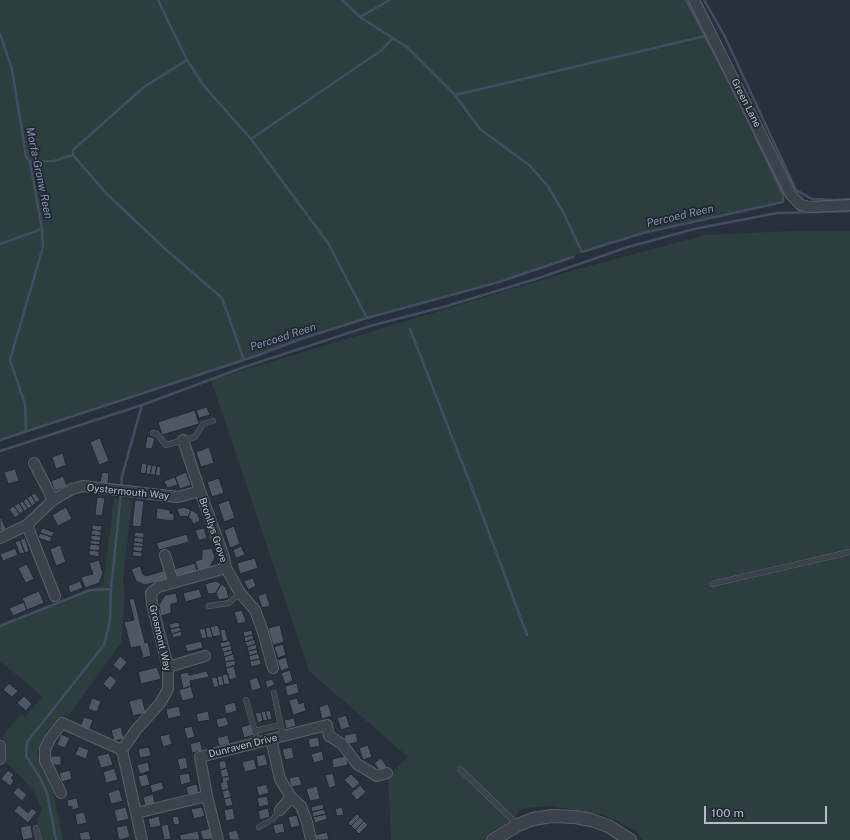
<!DOCTYPE html>
<html>
<head>
<meta charset="utf-8">
<style>
	body { margin:0 }
	#map { position:relative; width:850px; height:840px; overflow:hidden; background:#28303c; font-family:"Public Sans",sans-serif }
	canvas { display:block }
	.scale { position:absolute; left:704px; top:806px; width:123px; height:18px; box-sizing:border-box; border:2px solid #b7bdc7; border-top:0; padding-left:5px; font-size:12px; line-height:14px; white-space:nowrap; color:#b7bdc7; -webkit-text-stroke:3px #202732; paint-order:stroke }
</style>
</head>
<body>
<div id="map">
<canvas width="850" height="840"></canvas>
<div class="scale">100 m</div>
</div>
<script>
const c = document.querySelector('canvas').getContext('2d');
c.lineJoin = 'round';
function fillPath(path, color) {
  c.fillStyle = color;
  c.fill(path, 'evenodd');
}
function shape(rows) {
  const path = new Path2D();
  for (const r of rows) {
    path.moveTo(r[0], r[1]);
    for (let i = 2; i < r.length; i += 2) path.lineTo(r[i], r[i + 1]);
  }
  return path;
}
function stroke(path, color, width, dash) {
  c.strokeStyle = color;
  c.lineWidth = width;
  c.lineCap = dash ? 'butt' : 'round';
  c.setLineDash(dash || []);
  c.stroke(path);
}
function write(font, color, halo, rows, align = 'center') {
  c.font = font + ' "Public Sans",sans-serif';
  c.lineWidth = 3.5;
  c.setLineDash([]);
  c.textBaseline = 'middle';
  c.strokeStyle = halo;
  c.fillStyle = color;
  for (const [text, x, y, turn = 0] of rows) {
    c.save();
    c.translate(x, y);
    c.rotate((+turn || 0) * Math.PI / 180);
    c.textAlign = isNaN(turn) ? turn : align;
    if (halo) c.strokeText(text, 0, 0);
    c.fillText(text, 0, 0);
    c.restore();
  }
}
const green = shape([
	[0,0,686,0,748,118,783,195,783,202,643,233,582,252,573,257,499,282,367,318,304,338,253,357,0,440],
	[791,231,850,231,850,840,643,840,636,831,605,815,552,806,522,808,513,820,490,832,483,840,391,840,388,776,408,757,309,671,211,380,578,269,706,235],
	[114,498,132,500,123,579,125,594,121,643,69,715,62,715,37,753,42,770,53,790,63,840,42,840,37,820,42,810,34,792,24,780,5,761,3,735,21,714,25,717,42,697,24,680,0,662,0,624,103,585]
]);
const stream = shape([
	[158,0,187,60,204,86,251,139,328,243,367,318],
	[342,0,360,17,407,47,455,95,480,129,529,165,547,185,562,210,582,252,643,233,783,202,783,195,751,127],
	[686,0,737,97],
	[704,0,724,35,796,190,812,199,836,200,850,199],
	[360,17,390,0],
	[0,34,12,69,26,156,30,162,42,229,43,247,10,360,25,404,26,431],
	[187,60,144,87,73,150,73,155,106,193,163,247,222,298,244,360],
	[455,95,705,36],
	[251,139,382,50,392,39],
	[30,162,54,161,73,155],
	[0,244,42,229],
	[410,329,479,506,527,635],
	[0,440,253,357,304,338,367,318,499,282,573,257],
	[0,451,142,405,247,366,370,326,447,306,536,279,628,247,694,229,777,213,850,211],
	[121,488,122,476,142,405],
	[0,626,90,590,111,589],
	[56,840,47,793,40,778,26,756,27,742,104,645,110,621,111,589,121,493]
]);
const building = shape([
	[207,407,210,415,199,418,196,410,207,407],
	[195,410,199,424,162,435,158,422,195,410],
	[147,436,155,438,152,449,145,448,147,436],
	[100,438,109,461,99,465,90,442,100,438],
	[209,447,214,463,201,467,196,452,209,447],
	[63,453,66,465,56,469,52,457,63,453],
	[142,463,147,464,146,474,140,473,142,463],
	[147,464,152,465,150,475,146,474,147,464],
	[152,465,157,466,155,475,150,475,152,465],
	[157,466,161,467,160,476,155,475,157,466],
	[15,469,19,481,8,484,4,472,15,469],
	[102,472,109,473,108,484,100,484,102,472],
	[186,472,191,485,180,489,175,477,186,472],
	[63,476,67,486,55,491,51,481,63,476],
	[175,477,178,485,167,488,164,481,175,477],
	[219,478,224,493,212,497,207,482,219,478],
	[35,493,40,500,36,503,31,495,35,493],
	[31,495,36,503,32,506,27,498,31,495],
	[97,497,105,498,102,516,95,515,97,497],
	[27,498,32,506,28,509,23,501,27,498],
	[135,500,144,501,141,527,132,526,135,500],
	[229,500,235,518,224,522,218,504,229,500],
	[23,501,28,509,24,511,19,503,23,501],
	[19,503,24,511,20,514,14,506,19,503],
	[14,506,20,514,15,518,9,509,14,506],
	[66,507,72,519,58,526,52,515,66,507],
	[184,507,191,510,188,517,184,516,180,517,177,509,184,507],
	[157,508,170,510,170,513,174,514,174,521,156,519,157,508],
	[191,510,198,514,200,521,193,524,191,519,188,517,191,510],
	[1,517,6,529,0,531,0,518,1,517],
	[92,525,102,526,101,531,92,530,92,525],
	[234,526,240,544,230,548,224,530,234,526],
	[42,528,54,532,52,537,40,533,42,528],
	[204,528,207,538,199,541,195,530,204,528],
	[92,530,101,531,101,536,91,535,92,530],
	[135,532,144,533,144,538,134,537,135,532],
	[40,533,52,537,50,542,38,538,40,533],
	[187,534,189,542,159,550,156,543,187,534],
	[91,535,101,536,100,541,91,540,91,535],
	[134,537,144,538,143,543,134,542,134,537],
	[25,538,29,551,25,553,20,540,25,538],
	[20,540,25,553,20,554,15,542,20,540],
	[91,540,100,541,100,545,90,544,91,540],
	[134,542,143,543,143,547,133,546,134,542],
	[90,544,100,545,99,551,89,550,90,544],
	[60,545,66,562,56,566,50,549,60,545],
	[133,546,143,547,142,552,133,551,133,546],
	[241,546,245,555,236,558,233,550,241,546],
	[15,548,18,555,3,561,0,554,15,548],
	[212,548,215,558,209,568,198,571,195,561,202,559,202,550,212,548],
	[89,550,99,551,99,557,89,555,89,550],
	[133,551,142,552,142,557,132,556,133,551],
	[255,558,258,568,240,574,237,563,255,558],
	[99,560,103,573,99,583,85,588,81,577,93,574,89,563,99,560],
	[195,563,197,571,173,578,171,570,195,563],
	[27,564,34,579,26,583,18,568,27,564],
	[140,566,143,574,146,576,166,570,168,579,145,585,136,581,131,569,140,566],
	[253,578,256,586,248,590,244,581,253,578],
	[80,581,83,588,70,593,68,586,80,581],
	[216,581,221,584,216,593,208,594,205,584,216,581],
	[221,584,226,587,229,598,219,600,216,593,221,584],
	[199,589,202,597,186,602,183,593,199,589],
	[39,591,44,603,27,610,22,598,39,591],
	[176,593,178,603,171,604,171,613,161,616,159,605,165,595,176,593],
	[266,593,270,606,262,608,258,596,266,593],
	[134,598,145,643,148,642,151,656,143,658,140,646,131,648,124,622,134,620,129,599,134,598],
	[24,602,27,610,13,616,9,608,24,602],
	[242,610,246,622,238,624,234,612,242,610],
	[179,622,180,627,170,629,169,624,179,622],
	[218,625,221,635,213,637,210,627,218,625],
	[280,625,284,642,273,645,268,628,280,625],
	[180,627,181,631,172,634,170,629,180,627],
	[210,627,213,637,207,638,205,628,210,627],
	[205,628,207,638,202,639,199,629,205,628],
	[225,629,228,641,223,642,220,630,225,629],
	[252,630,253,635,244,637,243,632,252,630],
	[181,631,182,636,173,638,172,634,181,631],
	[253,635,254,639,245,642,244,637,253,635],
	[254,639,256,644,247,647,245,642,254,639],
	[229,640,231,645,221,648,220,643,229,640],
	[201,641,203,648,187,652,185,645,201,641],
	[256,644,257,649,248,651,247,647,256,644],
	[283,644,286,655,278,658,274,647,283,644],
	[231,645,232,650,223,652,221,648,231,645],
	[257,649,258,653,249,656,248,651,257,649],
	[232,650,233,654,224,657,223,652,232,650],
	[258,653,260,659,250,661,249,656,258,653],
	[233,654,235,660,225,662,224,657,233,654],
	[120,656,127,662,120,671,113,665,120,656],
	[286,657,289,668,281,671,277,660,286,657],
	[260,659,261,664,251,667,250,661,260,659],
	[235,660,236,665,226,668,225,662,235,660],
	[234,666,237,678,229,680,226,668,234,666],
	[157,667,161,679,141,684,138,672,157,667],
	[290,670,293,681,285,684,281,673,290,670],
	[207,671,209,677,190,681,191,686,183,689,180,674,188,672,189,675,207,671],
	[228,674,230,684,224,685,222,675,228,674],
	[110,675,117,681,110,690,103,684,110,675],
	[222,675,224,685,219,686,217,677,222,675],
	[217,677,219,686,214,688,211,678,217,677],
	[257,677,261,688,252,691,249,680,257,677],
	[272,679,275,685,267,688,265,681,272,679],
	[9,683,18,691,12,697,3,690,9,683],
	[297,683,299,693,287,696,285,686,297,683],
	[191,686,194,698,182,701,179,690,191,686],
	[24,696,32,704,26,711,17,703,24,696],
	[92,698,101,701,97,712,88,709,92,698],
	[142,698,146,713,133,716,129,701,142,698],
	[297,698,299,704,304,702,306,711,293,715,289,700,297,698],
	[235,702,237,711,226,714,224,705,235,702],
	[328,704,332,716,322,719,319,707,328,704],
	[179,706,181,716,168,719,166,709,179,706],
	[270,710,272,719,268,720,265,711,270,710],
	[208,711,210,720,198,722,196,714,208,711],
	[265,711,268,720,263,721,261,712,265,711],
	[261,712,263,721,258,723,255,713,261,712],
	[346,715,350,727,341,730,337,718,346,715],
	[84,717,93,720,89,731,80,727,84,717],
	[226,717,229,725,218,728,216,719,226,717],
	[294,718,296,726,286,729,284,720,294,718],
	[251,724,254,735,244,738,241,727,251,724],
	[192,726,195,737,187,739,184,728,192,726],
	[121,727,124,739,114,741,111,730,121,727],
	[356,733,358,742,346,745,344,735,356,733],
	[61,734,70,738,65,748,57,745,61,734],
	[169,734,172,744,163,747,160,736,169,734],
	[228,735,230,744,219,746,217,738,228,735],
	[318,737,320,746,310,748,308,739,318,737],
	[200,741,203,751,192,753,190,744,200,741],
	[368,745,372,757,363,760,359,748,368,745],
	[79,746,89,750,86,759,75,755,79,746],
	[149,747,151,756,140,758,138,749,149,747],
	[292,747,294,758,285,760,282,749,292,747],
	[322,751,324,760,314,763,311,754,322,751],
	[109,753,113,765,101,768,97,756,109,753],
	[265,754,268,765,258,767,256,756,265,754],
	[50,756,61,756,61,765,50,765,50,756],
	[346,756,348,765,333,768,332,759,346,756],
	[186,757,188,768,180,770,177,759,186,757],
	[381,758,388,768,381,773,374,763,381,758],
	[254,759,257,769,245,772,242,762,254,759],
	[225,760,227,768,220,770,219,762,225,760],
	[148,762,150,771,140,774,137,765,148,762],
	[114,768,118,780,106,783,103,772,114,768],
	[227,768,229,776,222,778,220,770,227,768],
	[8,770,14,775,11,778,14,781,10,786,1,779,8,770],
	[70,770,72,779,62,782,59,773,70,770],
	[189,773,191,782,181,785,179,775,189,773],
	[333,773,336,786,329,788,325,775,333,773],
	[147,774,150,785,141,787,138,776,147,774],
	[351,774,360,783,353,789,344,780,351,774],
	[229,776,230,781,227,781,229,789,222,791,220,783,223,782,222,778,229,776],
	[299,776,302,785,291,787,289,778,299,776],
	[162,782,164,789,152,793,150,785,162,782],
	[197,784,199,793,188,795,186,787,197,784],
	[266,784,269,793,259,796,256,787,266,784],
	[360,785,366,792,357,800,351,793,360,785],
	[317,786,320,799,310,801,306,789,317,786],
	[18,787,27,795,22,801,13,793,18,787],
	[119,789,123,801,111,804,108,793,119,789],
	[229,789,231,797,224,799,222,791,229,789],
	[153,794,155,803,145,806,143,797,153,794],
	[267,796,269,805,259,807,257,798,267,796],
	[231,797,233,805,226,807,224,799,231,797],
	[77,798,79,808,72,810,72,806,68,807,67,800,77,798],
	[323,804,324,809,312,812,311,807,323,804],
	[19,805,28,813,32,808,37,812,28,823,14,811,19,805],
	[126,807,129,819,117,822,114,810,126,807],
	[202,807,205,816,194,819,191,809,202,807],
	[342,807,344,815,337,816,335,809,342,807],
	[233,808,235,819,226,821,224,810,233,808],
	[268,808,270,817,260,820,258,811,268,808],
	[324,809,326,814,313,817,312,812,324,809],
	[84,812,87,823,77,825,75,814,84,812],
	[326,814,327,819,315,823,313,817,326,814],
	[357,814,360,817,351,826,348,823,357,814],
	[297,815,300,826,291,828,288,817,297,815],
	[159,816,161,826,150,828,148,819,159,816],
	[178,816,180,824,174,825,172,817,178,816],
	[360,817,364,821,355,830,351,826,360,817],
	[364,821,368,825,359,834,355,830,364,821],
	[283,823,285,832,275,834,273,825,283,823],
	[168,824,171,839,164,840,161,826,168,824],
	[31,825,33,838,23,840,20,827,31,825],
	[127,825,130,837,119,840,116,827,127,825],
	[210,828,212,839,203,840,200,831,210,828],
	[237,830,240,840,230,840,228,832,237,830],
	[89,831,91,840,81,840,79,833,89,831],
	[198,831,200,840,181,840,179,835,198,831],
	[327,832,329,840,317,840,315,835,327,832]
]);
const service = shape([
	[153,433,157,434,166,445,195,437,203,424,213,421],
	[712,584,850,552],
	[209,606,229,603,240,593],
	[274,693,283,736],
	[246,700,258,742],
	[255,731,280,725],
	[460,769,517,824],
	[259,827,273,819,280,810],
	[36,828,39,840]
]);
const minor = shape([
	[694,0,791,195,801,205,810,207,850,205],
	[183,440,200,491,224,557,226,568,240,593,255,610,263,632,273,668],
	[34,463,53,500],
	[27,525,55,596],
	[0,538,27,525,53,500,72,489,83,486,178,497,200,491],
	[165,555,173,582],
	[168,667,205,656],
	[271,739,280,779,291,797,280,810],
	[0,746,0,759],
	[61,793,45,761,45,749,50,739,62,723,122,750],
	[207,796,218,840],
	[291,797,301,806,307,822,311,840],
	[136,813,207,796,200,757,327,725,329,736,342,744,357,764,377,776,387,773],
	[142,840,122,750,136,730,161,702,168,689,168,667,152,604,151,593,158,587,226,568]
]);
const tertiary = shape([
	[493,840,518,825,533,819,552,816,575,817,591,820,608,826,630,840]
]);
const streetNames = [
	["Green Lane",746,103,63],
	["Oystermouth Way",128,492,6],
	["Bronllys Grove",213,530,71],
	["Grosmont Way",160,638,77],
	["Dunraven Drive",243,746,-14]
];
const waterNames = [
	["Morfa-Gronw Reen",39,173,78],
	["Percoed Reen",680,216,-13],
	["Percoed Reen",283,337,-18]
];
fillPath(green, '#2d3e3f');
stroke(stream, '#404d63', 2.5);
fillPath(building, '#4e5764');
stroke(building, '#222934', 1);
stroke(service, '#59606a', 6);
stroke(minor, '#59606a', 12);
stroke(tertiary, '#59606a', 14);
stroke(service, '#3b424c', 5);
stroke(minor, '#3b424c', 10);
stroke(tertiary, '#3b424c', 12);
write('10px', '#b7bdc7', '#202732', streetNames);
write('italic 11px', '#8392ab', '#202732', waterNames);
</script>
</body>
</html>
